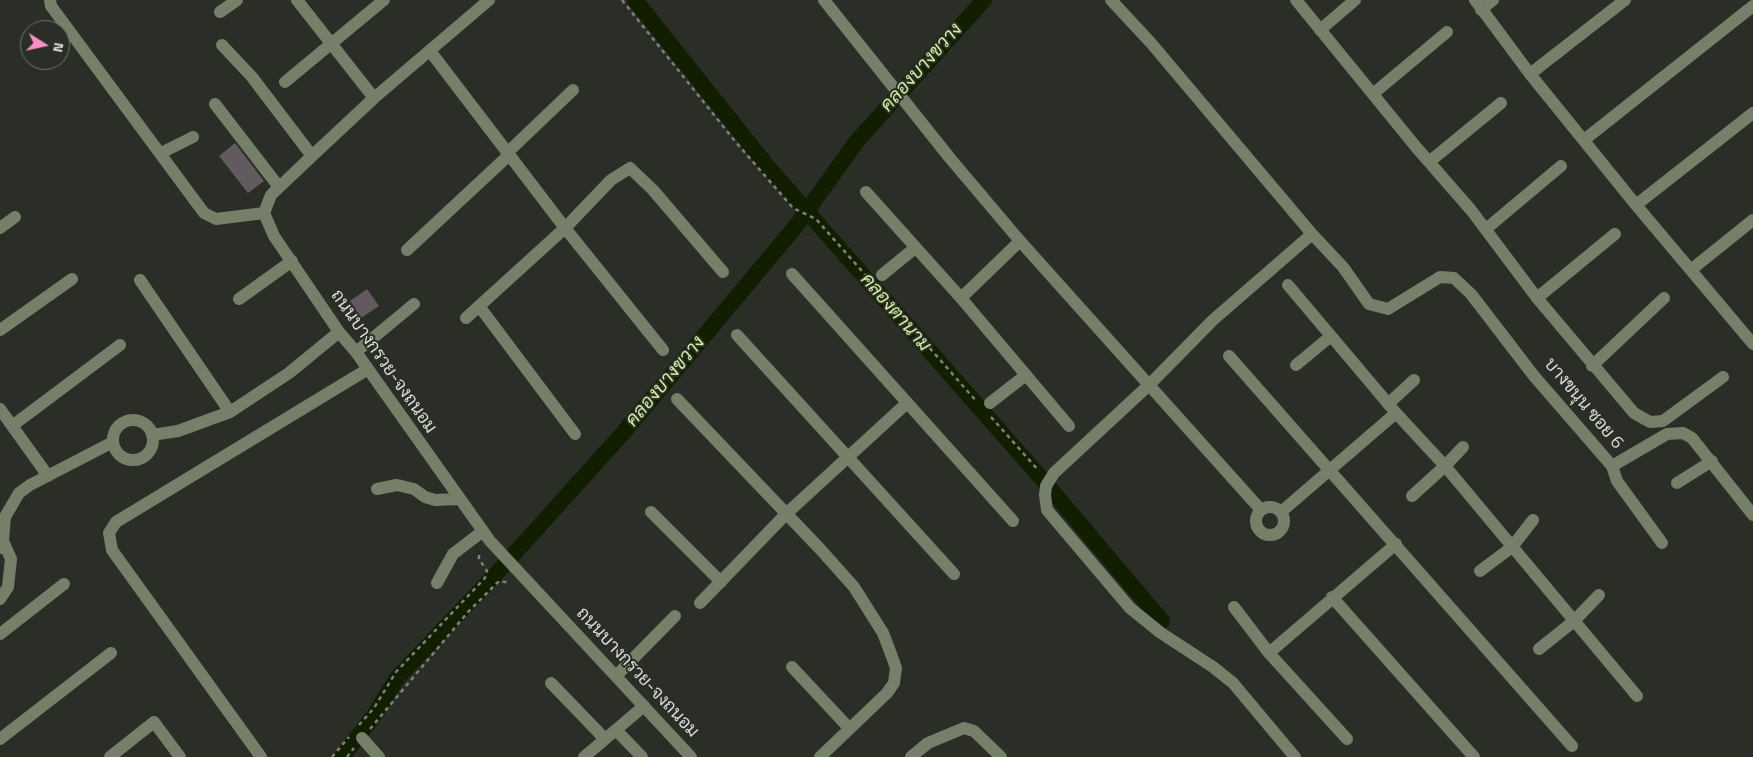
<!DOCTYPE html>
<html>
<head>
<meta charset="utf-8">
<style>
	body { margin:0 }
	#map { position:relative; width:1753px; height:757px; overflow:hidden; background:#2b2e27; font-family:"Titillium Web",sans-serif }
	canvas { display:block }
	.north { position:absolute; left:20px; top:20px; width:50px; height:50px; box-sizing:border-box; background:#2b2e27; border:1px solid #70726d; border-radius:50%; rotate:100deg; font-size:14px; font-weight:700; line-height:20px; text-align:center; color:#d8d9d5 }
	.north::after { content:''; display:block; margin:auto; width:18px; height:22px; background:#fa8fc8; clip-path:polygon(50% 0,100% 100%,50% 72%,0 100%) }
</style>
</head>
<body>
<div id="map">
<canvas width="1753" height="757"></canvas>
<div class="north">N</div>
</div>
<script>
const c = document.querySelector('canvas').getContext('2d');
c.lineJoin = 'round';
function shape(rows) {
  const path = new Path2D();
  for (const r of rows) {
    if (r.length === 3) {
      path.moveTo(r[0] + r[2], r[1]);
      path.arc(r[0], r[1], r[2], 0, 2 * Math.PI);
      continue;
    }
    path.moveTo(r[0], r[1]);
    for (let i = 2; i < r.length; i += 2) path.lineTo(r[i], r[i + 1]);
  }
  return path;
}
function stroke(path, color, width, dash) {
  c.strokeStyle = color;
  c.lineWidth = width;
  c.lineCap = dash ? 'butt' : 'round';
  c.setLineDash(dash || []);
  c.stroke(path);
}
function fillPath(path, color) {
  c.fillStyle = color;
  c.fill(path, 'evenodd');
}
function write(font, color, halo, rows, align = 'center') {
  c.font = font + ' "Titillium Web",Sarabun,sans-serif';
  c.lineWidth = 4;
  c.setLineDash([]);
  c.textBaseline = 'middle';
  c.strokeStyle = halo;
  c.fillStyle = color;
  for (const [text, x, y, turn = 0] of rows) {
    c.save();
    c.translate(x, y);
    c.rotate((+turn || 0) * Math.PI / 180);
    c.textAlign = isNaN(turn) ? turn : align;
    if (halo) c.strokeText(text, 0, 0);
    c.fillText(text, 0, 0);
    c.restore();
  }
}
const canal = shape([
	[635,0,768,167,1042,479,1162,621],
	[342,757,375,714,397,678,495,575,623,433,796,226,857,141,984,0]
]);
const building = shape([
	[235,143,264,181,248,193,219,156],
	[367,289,379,306,361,318,350,301]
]);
const path = shape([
	[622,0,734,140,793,208,816,219,868,278],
	[877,288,977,402],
	[991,417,1039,471],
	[359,725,374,708,396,672,485,578,487,571,479,559,479,551],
	[370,729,468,612,499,581,510,583],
	[332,757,349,737],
	[347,757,354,748]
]);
const minor = shape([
	[50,0,51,6,204,213,216,219,264,213],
	[297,0,374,98],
	[489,0,374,98,312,156,271,195,264,213,274,236,339,332,356,352,490,541,691,757],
	[824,0,949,157,1020,241,1261,510],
	[1111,0,1151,43,1312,234,1343,267,1369,304,1388,309,1440,277,1454,278,1471,294,1534,376,1612,466,1667,434,1683,433,1692,438,1753,515],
	[1296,0,1416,147,1471,210,1537,298,1634,413,1650,422,1663,421,1723,377],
	[1475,0,1530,74,1636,205,1753,344],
	[1481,10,1493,0],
	[220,12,237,0],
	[1320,30,1355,0],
	[222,45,252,77,312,156],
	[430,51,565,228,663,350],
	[1530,74,1625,0],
	[285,82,384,0],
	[1374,93,1447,32],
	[215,104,279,187],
	[1584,140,1753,6],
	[161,153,193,137],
	[507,153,573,90],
	[1429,162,1501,103],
	[866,192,961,298,1069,426],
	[1636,205,1753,113],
	[0,228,15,217],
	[1486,229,1561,166],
	[407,250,509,155],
	[1692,269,1753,220],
	[792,274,1013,521],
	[882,275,915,248],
	[140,280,230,412],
	[1288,285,1396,413,1445,466,1637,696],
	[961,298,1020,241],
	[1537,298,1615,234],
	[239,299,292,261],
	[479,306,575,434],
	[466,318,565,228,611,180,630,168,653,190,723,272],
	[0,330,72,279],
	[737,335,954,574],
	[356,352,414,304],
	[1229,356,1572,746],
	[1296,365,1331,336],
	[1592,366,1664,298],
	[677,399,821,550,854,587,883,633,891,654,896,668,894,683,887,693,820,757],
	[990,403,1026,375],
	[1388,404,1414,380],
	[0,409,48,476],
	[133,440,20],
	[12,426,120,345],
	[152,435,178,431,230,412,289,373,339,332],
	[1612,466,1617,481,1662,543],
	[1677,483,1712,461],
	[377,489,397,485,414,489,425,497,435,500,459,499],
	[1412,496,1445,466,1463,447],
	[1270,521,14],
	[651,512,721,582],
	[1281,512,1396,413],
	[0,548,3,541,5,517,19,493,30,485,113,442],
	[1480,571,1512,547,1533,520],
	[437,583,453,554,483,531],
	[1332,597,1474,757],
	[0,599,8,587,11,559,3,541],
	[700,603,786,514,907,403],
	[1234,607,1269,653,1347,739],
	[0,634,64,584],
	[1539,649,1574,621,1599,595],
	[1269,653,1396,544],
	[792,667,849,728],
	[616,676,675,616],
	[551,683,605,739],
	[616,730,642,757],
	[362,738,379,757],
	[0,739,111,653],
	[110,757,154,722,180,757],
	[261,757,112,550,109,533,116,522,368,369],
	[584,757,644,706],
	[911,757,928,743,964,728,974,731,1001,757],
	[1295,757,1233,683,1213,667,1161,633,1130,608,1047,510,1045,495,1046,486,1054,473,1149,385,1213,320,1312,234]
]);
const streetNames = [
	["ถนนบางกรวย-จงถนอม",383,362,55],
	["บางขนุน ซอย 6",1583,404,50],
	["ถนนบางกรวย-จงถนอม",637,673,47]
];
const waterNames = [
	["คลองบางขวาง",922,68,-48],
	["คลองตานาม",895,313,49],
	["คลองบางขวาง",666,382,-50]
];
stroke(canal, '#121e00', 16);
fillPath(building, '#625a5e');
stroke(path, '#7f817c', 2.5, [4, 4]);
stroke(minor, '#757f69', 12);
write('18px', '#d8d9d5', '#2b2e27', streetNames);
write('italic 19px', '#ceeea0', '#2b2e27', waterNames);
</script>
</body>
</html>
